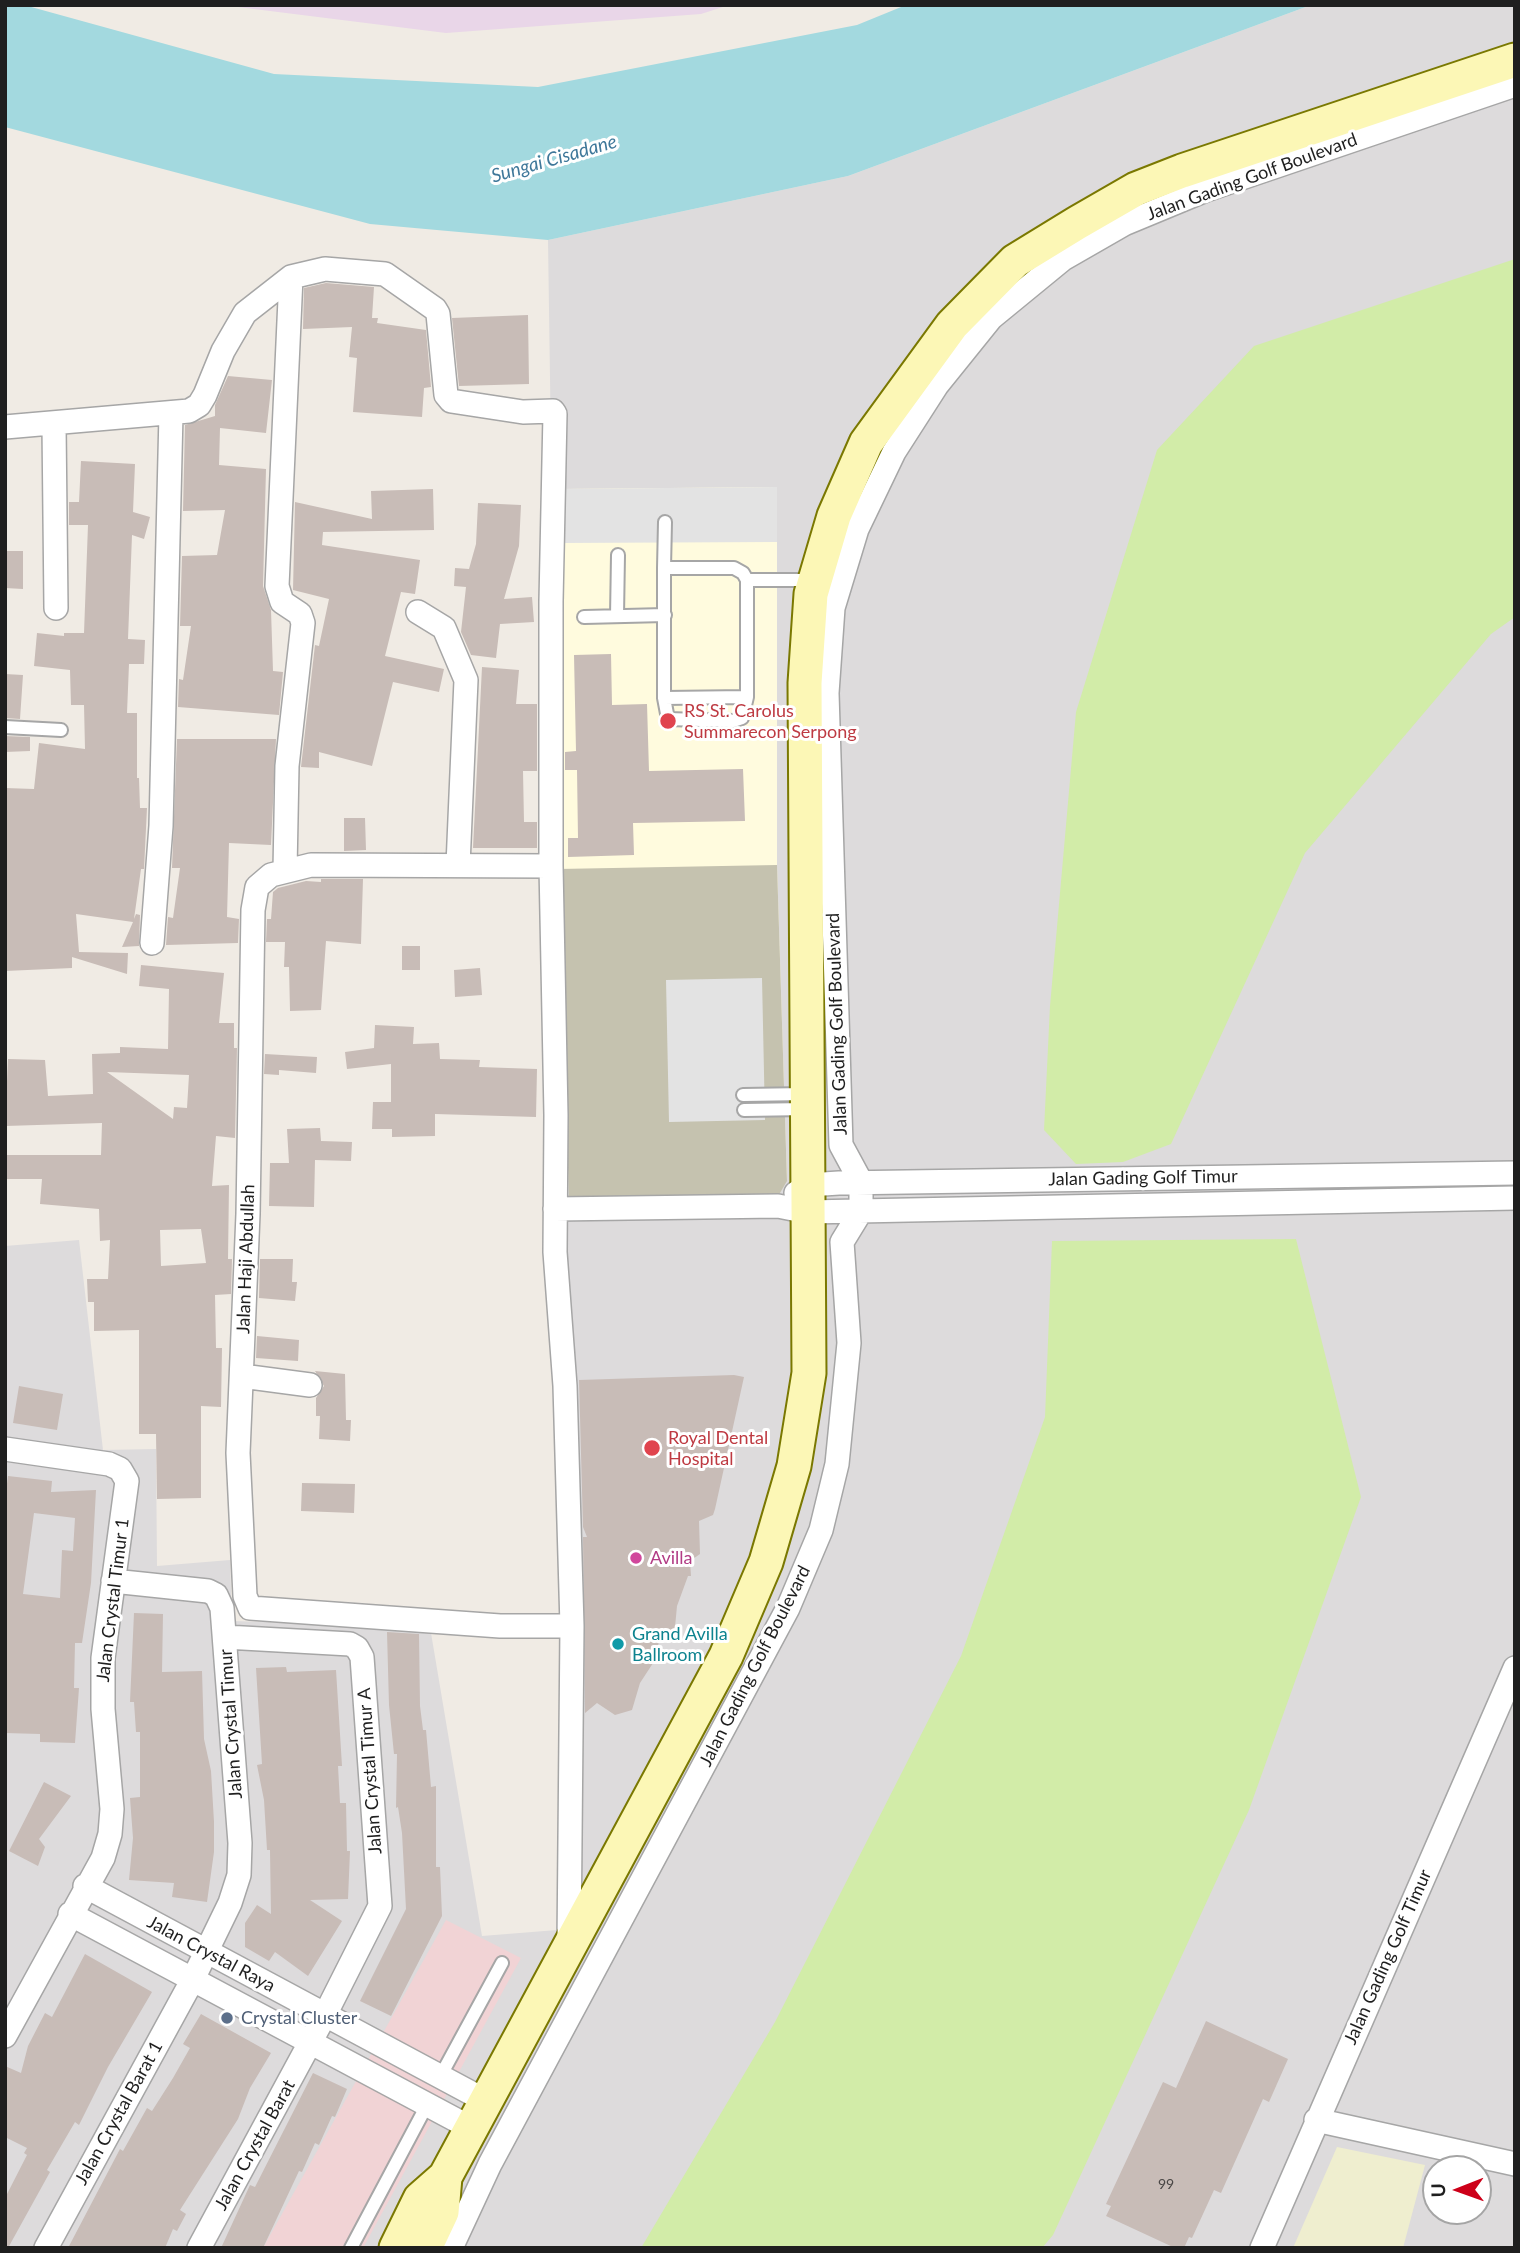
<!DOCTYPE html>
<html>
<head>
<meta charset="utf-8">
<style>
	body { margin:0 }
	#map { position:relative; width:1520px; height:2253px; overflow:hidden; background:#f0ebe4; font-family:Lato,sans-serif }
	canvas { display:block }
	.frame { position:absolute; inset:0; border:7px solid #1f1f1f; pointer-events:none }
	.north { position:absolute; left:1422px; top:2155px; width:70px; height:70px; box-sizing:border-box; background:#fff; border:2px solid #a5a5a5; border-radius:50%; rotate:269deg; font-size:19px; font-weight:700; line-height:28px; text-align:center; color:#1f1f1f }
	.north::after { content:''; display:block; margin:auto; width:24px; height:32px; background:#cd0019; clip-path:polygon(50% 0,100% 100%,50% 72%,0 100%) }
</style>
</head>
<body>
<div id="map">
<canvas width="1520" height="2253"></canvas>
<div class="frame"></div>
<div class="north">U</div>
</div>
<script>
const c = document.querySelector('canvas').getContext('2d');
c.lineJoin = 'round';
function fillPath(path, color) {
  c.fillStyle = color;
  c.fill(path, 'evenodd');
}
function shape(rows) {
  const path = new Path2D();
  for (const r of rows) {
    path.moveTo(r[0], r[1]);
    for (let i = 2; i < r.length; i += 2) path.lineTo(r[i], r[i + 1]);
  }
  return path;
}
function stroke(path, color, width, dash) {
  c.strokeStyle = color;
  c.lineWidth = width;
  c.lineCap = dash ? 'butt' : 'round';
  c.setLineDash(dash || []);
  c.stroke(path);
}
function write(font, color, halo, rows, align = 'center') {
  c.font = font + ' Lato,sans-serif';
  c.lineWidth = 6;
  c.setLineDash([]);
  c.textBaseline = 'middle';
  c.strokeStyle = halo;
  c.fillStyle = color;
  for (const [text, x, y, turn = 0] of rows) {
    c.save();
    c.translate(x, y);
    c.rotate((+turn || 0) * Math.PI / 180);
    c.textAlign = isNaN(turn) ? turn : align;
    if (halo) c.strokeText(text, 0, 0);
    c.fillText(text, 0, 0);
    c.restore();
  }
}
const residential = shape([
	[1311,5,1515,5,1515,2248,5,2248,5,1246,79,1240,103,1450,156,1449,157,1566,230,1560,232,1621,430,1627,482,1936,557,1930,568,1619,548,240,848,176],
	[1436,2169,1478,2169,1478,2211,1436,2211]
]);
const commercial = shape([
	[446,1920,521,1958,363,2248,263,2248]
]);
const industrial = shape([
	[222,5,729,5,701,14,446,33]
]);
const education = shape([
	[777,487,777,865,787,1181,569,1197,558,869,559,489]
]);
const construction = shape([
	[777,865,787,1181,777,1198,569,1197,558,869]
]);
const farmland = shape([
	[1337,2147,1425,2165,1403,2248,1293,2248]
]);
const grass = shape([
	[1515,259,1515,617,1491,634,1305,853,1171,1144,1123,1162,1076,1164,1044,1130,1050,1006,1076,712,1157,450,1254,346],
	[1296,1239,1361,1497,1249,1810,1053,2235,1042,2248,641,2248,775,2022,961,1656,1045,1417,1052,1241]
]);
const parking = shape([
	[777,487,777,542,560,543,559,489],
	[762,978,765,1120,669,1122,666,980]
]);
const water = shape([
	[5,5,24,5,274,74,538,87,857,25,906,5,1311,5,848,176,548,240,370,224,5,127]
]);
const building = shape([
	[326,283,374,287,372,318,378,318,377,323,426,330,431,387,424,388,422,417,353,412,357,358,349,357,352,327,303,329,304,288],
	[528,315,529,384,459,386,452,318],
	[228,376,272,380,266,433,220,428,219,465,266,469,263,586,271,610,273,671,283,672,279,715,178,707,179,679,183,680,191,626,180,626,182,556,217,555,225,510,183,511,185,425,215,416,215,405],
	[81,461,135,464,133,512,150,517,144,539,132,535,128,639,145,640,144,664,129,664,127,713,137,713,137,778,139,778,140,808,147,808,144,869,141,869,134,919,136,914,140,915,139,946,122,947,133,922,76,914,79,952,128,953,127,974,72,957,72,968,5,971,5,788,34,789,39,743,85,749,84,705,71,705,70,670,34,666,37,633,64,636,64,633,84,633,88,525,69,525,69,502,79,502],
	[433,489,434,530,323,532,322,545,420,560,415,594,401,592,385,656,444,669,439,692,393,682,372,766,319,752,319,768,301,767,315,645,319,646,329,599,293,590,295,502,372,519,371,491],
	[478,503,521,505,519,546,504,599,532,597,534,622,500,624,496,658,471,655,461,632,466,587,454,586,455,568,469,569,476,544],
	[5,551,23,551,23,589,5,588],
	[611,654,612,705,647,704,649,771,743,769,745,821,633,823,634,855,568,857,568,838,578,838,577,770,565,770,565,752,576,751,574,655],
	[482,667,519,670,516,704,537,704,537,771,523,771,524,822,537,822,537,848,473,848],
	[5,674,23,675,20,719,5,718],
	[5,736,30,737,30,751,5,752],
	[177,739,276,739,271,845,229,843,227,917,239,919,238,943,166,945,168,917,173,918,180,868,172,868],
	[344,818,365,818,366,850,344,851],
	[321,879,363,879,361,944,326,941,321,1010,290,1011,289,967,284,967,285,942,266,942,267,919,271,919,273,892,278,888,306,881,321,882],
	[402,946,420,946,420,970,402,970],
	[141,965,224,973,219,1023,234,1023,234,1048,237,1048,235,1138,216,1136,212,1186,229,1185,228,1259,232,1259,231,1294,215,1295,216,1348,222,1348,221,1407,201,1406,201,1498,157,1499,156,1434,139,1434,139,1330,94,1331,94,1302,88,1302,87,1279,108,1279,110,1240,100,1241,99,1209,40,1204,42,1179,5,1179,5,1155,101,1155,102,1123,5,1126,8,1059,45,1060,48,1096,93,1094,92,1054,120,1053,120,1047,168,1049,169,989,139,986],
	[107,1072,189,1075,187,1108,174,1107,173,1119],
	[201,1229,206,1263,161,1266,160,1230],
	[480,968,482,995,455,997,454,970],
	[375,1025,414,1027,413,1044,439,1043,440,1059,480,1060,479,1067,537,1069,536,1117,435,1114,435,1136,392,1137,392,1129,372,1129,373,1102,391,1102,391,1064,347,1069,345,1052,374,1048],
	[265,1054,317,1057,316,1073,279,1070,279,1075,264,1074],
	[320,1128,321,1141,352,1142,351,1161,315,1160,314,1207,269,1206,270,1163,289,1163,287,1129],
	[260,1259,293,1259,292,1282,297,1282,295,1301,259,1298],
	[257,1336,299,1340,298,1361,256,1358],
	[315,1371,345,1374,346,1420,351,1420,350,1441,319,1439,320,1416,316,1416,316,1398,324,1386],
	[734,1375,744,1377,715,1509,713,1515,699,1521,700,1554,690,1561,691,1576,688,1576,677,1606,675,1627,671,1635,659,1641,655,1660,640,1683,632,1710,615,1715,597,1703,585,1713,583,1537,587,1537,583,1527,579,1380],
	[19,1386,63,1394,57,1430,13,1423],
	[8,1476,52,1481,51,1492,96,1490,91,1583,82,1643,75,1643,74,1688,79,1688,75,1743,40,1742,40,1734,5,1733,5,1499],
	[34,1513,75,1518,73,1551,62,1550,60,1598,23,1594],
	[302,1483,355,1484,354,1513,301,1511],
	[134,1613,163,1614,162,1672,202,1671,204,1739,211,1771,214,1822,214,1852,207,1902,172,1897,174,1883,129,1880,133,1838,130,1798,140,1797,140,1732,136,1732,134,1702,130,1702],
	[387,1632,419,1634,420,1706,423,1730,426,1730,431,1787,436,1786,436,1867,440,1867,442,1916,391,2016,360,2001,406,1909,402,1833,398,1807,396,1808,397,1754,394,1754,389,1705],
	[286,1667,287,1672,336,1670,342,1766,338,1766,340,1803,346,1803,347,1851,350,1851,348,1899,310,1900,342,1921,308,1976,275,1952,269,1961,245,1947,245,1923,257,1905,271,1914,270,1850,267,1850,264,1800,257,1765,262,1764,256,1668],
	[44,1782,71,1796,39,1839,45,1847,38,1866,9,1851],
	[85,1954,152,1992,108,2067,79,2125,75,2122,47,2170,50,2172,8,2248,5,2248,5,2198,27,2155,24,2153,27,2148,5,2137,5,2066,21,2073,28,2046,45,2013,52,2017],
	[201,2014,271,2053,250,2088,238,2119,180,2210,186,2214,177,2231,173,2229,165,2248,68,2248,120,2149,123,2151,147,2108,152,2111,173,2078,190,2048,183,2044],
	[1206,2021,1288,2059,1269,2102,1263,2099,1221,2193,1214,2190,1192,2238,1189,2237,1184,2248,1175,2248,1106,2216,1111,2206,1106,2204,1163,2082,1176,2088],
	[313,2073,347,2089,335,2117,332,2116,319,2145,315,2143,302,2172,299,2171,263,2248,221,2248,250,2185,255,2187]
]);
const service = shape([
	[664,568,734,568,743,573,747,580,747,697,742,718,733,721,668,719,664,698,664,568],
	[664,568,665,522],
	[747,580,813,580],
	[617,616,618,555],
	[584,617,665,615],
	[664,698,747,697],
	[5,727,61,730],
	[743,1095,806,1094],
	[744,1110,806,1109],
	[440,2077,502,1963],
	[351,2248,427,2105]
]);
const minor = shape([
	[54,425,56,608],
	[5,427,189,411,199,405,205,395,223,351,245,313,291,277,325,269,385,274,435,309,438,314,446,395,451,401,523,412,553,411,555,414,551,601,551,866,556,1115,555,1252,565,1386,572,1626,569,1945],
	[418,612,444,628,466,680,458,865],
	[551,866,311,865,271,875,257,887,253,910,248,1214,238,1453,245,1596,250,1608,500,1626,572,1626],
	[285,870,287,766,303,623,300,614,282,602,277,586,291,277],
	[152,943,161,826,171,414],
	[796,1193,808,1185,839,1183,1515,1173],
	[555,1209,778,1206,808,1212,1515,1198],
	[242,1376,310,1385],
	[5,1449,109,1464,120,1469,127,1481,103,1658,103,1709,112,1809,110,1834,103,1858,5,2036],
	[85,1886,486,2101],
	[70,1914,471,2128],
	[1316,2120,1515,2164],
	[46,2248,193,1979,230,1903,239,1875,240,1843,222,1608,216,1595,208,1591,113,1581],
	[199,2248,325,2015,380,1906,362,1657,357,1648,350,1644,225,1637],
	[451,2248,490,2164,788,1608,821,1530,837,1464,849,1343,842,1242,861,1211,861,1182,841,1145,827,693,833,608,857,529,894,452,937,385,991,318,1063,259,1124,224,1206,190,1515,85],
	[1262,2248,1515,1668]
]);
const secondary = shape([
	[396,2248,420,2199,445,2177,726,1656,766,1562,794,1466,809,1373,805,683,811,594,834,516,866,443,952,325,1015,261,1077,223,1136,189,1182,171,1515,60],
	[425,2248,442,2212,445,2177]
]);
const markers = [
	[668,721,9,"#e0444e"],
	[652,1448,9,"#e0444e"],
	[636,1558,7,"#d1479c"],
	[618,1644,7,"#0f9aa8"],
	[227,2018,7,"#5c6f8a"]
];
const numberNames = [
	["99",1166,2184]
];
const streetNames = [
	["Jalan Gading Golf Boulevard",1252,177,-20],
	["Jalan Gading Golf Boulevard",837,1024,-92],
	["Jalan Gading Golf Timur",1143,1178,-1],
	["Jalan Haji Abdullah",246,1259,-88],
	["Jalan Crystal Timur 1",113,1600,-83],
	["Jalan Gading Golf Boulevard",755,1666,-63],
	["Jalan Crystal Timur",231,1724,-94],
	["Jalan Crystal Timur A",370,1771,-94],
	["Jalan Crystal Raya",211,1954,28],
	["Jalan Gading Golf Timur",1388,1957,-66],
	["Jalan Crystal Barat 1",119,2113,-61],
	["Jalan Crystal Barat",255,2145,-61]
];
const healthNames = [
	["RS St. Carolus",684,711],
	["Summarecon Serpong",684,732],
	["Royal Dental",668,1438],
	["Hospital",668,1459]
];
const hotelNames = [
	["Avilla",650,1558]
];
const cultureNames = [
	["Grand Avilla",632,1634],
	["Ballroom",632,1655]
];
const serviceNames = [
	["Crystal Cluster",241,2018]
];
const waterNames = [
	["Sungai Cisadane",554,159,-16]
];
fillPath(residential, '#dddbdc');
fillPath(commercial, '#f1d3d5');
fillPath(industrial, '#e9d6e8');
fillPath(education, '#fffbde');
fillPath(construction, '#c5c2af');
fillPath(farmland, '#efeecf');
fillPath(grass, '#d2eca8');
fillPath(parking, '#e3e3e3');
fillPath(water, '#a3d9df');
fillPath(building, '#c8bcb7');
stroke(service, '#a6a6a6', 16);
stroke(minor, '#a6a6a6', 26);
stroke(secondary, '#7a7801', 37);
stroke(service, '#fff', 12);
stroke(minor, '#fff', 23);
stroke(secondary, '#fcf7b6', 33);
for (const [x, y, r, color] of markers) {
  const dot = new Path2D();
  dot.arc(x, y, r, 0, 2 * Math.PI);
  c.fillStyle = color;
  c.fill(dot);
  stroke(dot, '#fff', 2.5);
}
write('14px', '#494645', null, numberNames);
write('18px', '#1f1f1f', '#fff', streetNames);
write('18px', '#be3a42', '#fff', healthNames, 'left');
write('18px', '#b23c85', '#fff', hotelNames, 'left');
write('18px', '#0d838f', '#fff', cultureNames, 'left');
write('18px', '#4e5e75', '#fff', serviceNames, 'left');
write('italic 19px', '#3f789a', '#fff', waterNames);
</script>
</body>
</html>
